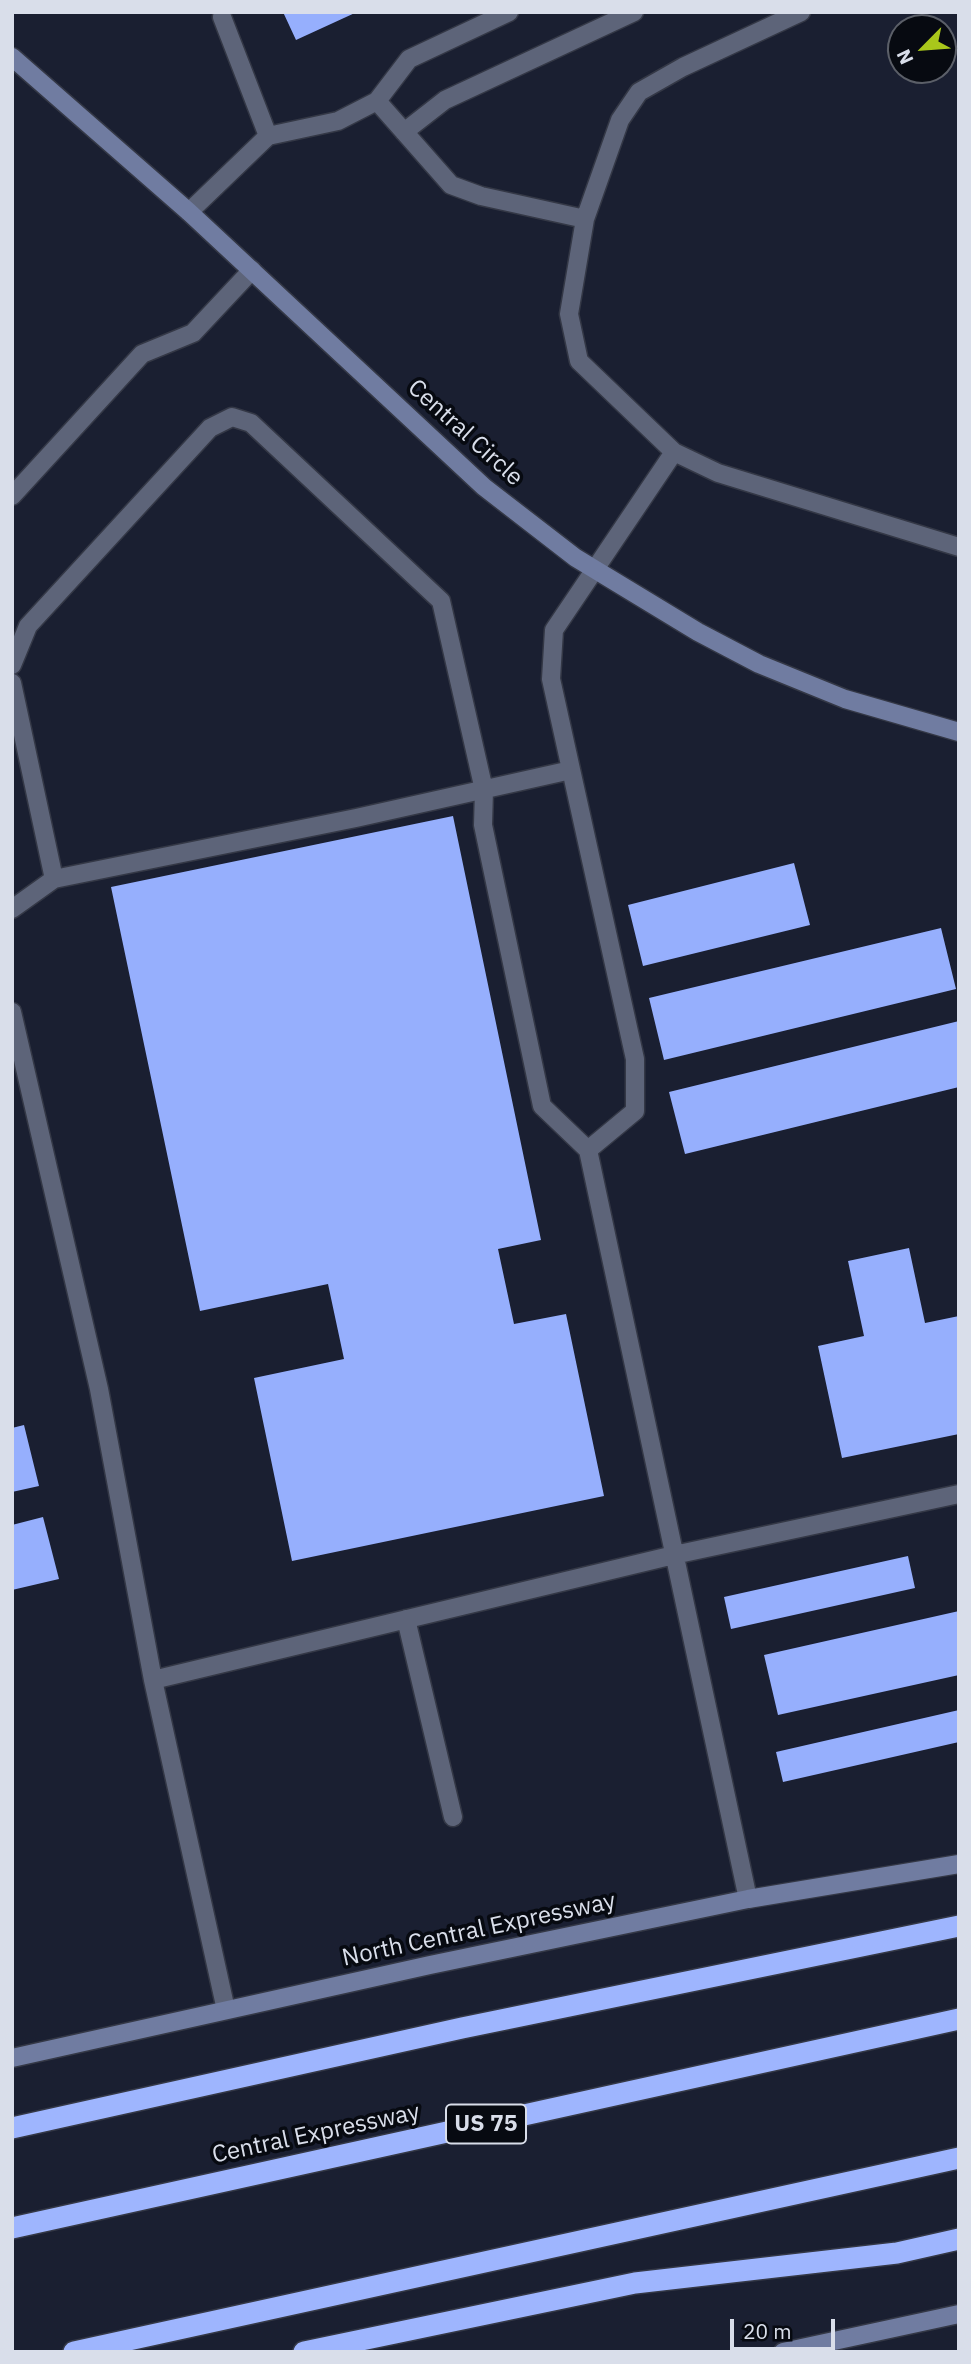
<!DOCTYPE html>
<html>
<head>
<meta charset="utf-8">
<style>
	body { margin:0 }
	#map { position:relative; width:971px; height:2364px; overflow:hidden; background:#1a1f31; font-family:"IBM Plex Sans",sans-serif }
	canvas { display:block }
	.frame { position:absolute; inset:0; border:14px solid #d9deea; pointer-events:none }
	.north { position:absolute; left:887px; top:14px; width:70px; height:70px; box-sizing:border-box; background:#070a11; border:2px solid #5b5f68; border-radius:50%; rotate:245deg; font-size:19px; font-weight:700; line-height:28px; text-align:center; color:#d9deea }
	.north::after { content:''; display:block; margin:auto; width:24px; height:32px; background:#a9c71b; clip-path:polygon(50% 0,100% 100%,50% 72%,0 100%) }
	.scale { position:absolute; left:730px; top:2319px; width:105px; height:32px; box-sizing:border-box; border:4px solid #d9deea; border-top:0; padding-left:9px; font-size:21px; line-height:24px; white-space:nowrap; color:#d9deea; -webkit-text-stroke:5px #070a11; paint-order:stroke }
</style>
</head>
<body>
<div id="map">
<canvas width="971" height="2364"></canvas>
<div class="frame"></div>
<div class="north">N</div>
<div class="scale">20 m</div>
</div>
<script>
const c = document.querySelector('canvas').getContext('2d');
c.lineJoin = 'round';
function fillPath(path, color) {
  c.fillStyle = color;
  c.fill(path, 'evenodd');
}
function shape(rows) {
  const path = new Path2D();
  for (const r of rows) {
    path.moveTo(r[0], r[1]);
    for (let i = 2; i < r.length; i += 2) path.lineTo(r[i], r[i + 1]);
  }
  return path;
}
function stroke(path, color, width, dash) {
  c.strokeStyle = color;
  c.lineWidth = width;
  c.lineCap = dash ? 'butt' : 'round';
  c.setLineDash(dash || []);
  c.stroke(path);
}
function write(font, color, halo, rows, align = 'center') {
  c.font = font + ' "IBM Plex Sans",sans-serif';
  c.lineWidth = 7;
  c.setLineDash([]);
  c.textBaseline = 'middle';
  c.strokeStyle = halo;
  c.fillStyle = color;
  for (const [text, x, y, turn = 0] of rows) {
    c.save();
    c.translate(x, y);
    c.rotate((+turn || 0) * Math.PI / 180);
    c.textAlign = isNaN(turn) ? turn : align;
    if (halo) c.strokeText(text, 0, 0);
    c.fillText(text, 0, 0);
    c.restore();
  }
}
const building = shape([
	[283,12,357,12,296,40],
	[453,816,541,1240,498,1249,514,1324,566,1314,604,1496,292,1561,254,1378,344,1359,328,1284,200,1311,111,887],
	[794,863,810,925,643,966,628,905],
	[941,928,956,989,664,1060,649,998],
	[959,1021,959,1087,685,1154,669,1092],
	[909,1248,925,1323,959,1316,959,1434,842,1458,818,1346,864,1336,848,1261],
	[24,1425,39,1486,12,1492,12,1428],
	[43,1517,59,1579,12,1590,12,1525],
	[908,1556,915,1588,731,1629,724,1597],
	[959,1611,959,1675,778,1715,764,1655],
	[959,1710,959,1742,783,1782,776,1752]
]);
const lane = shape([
	[801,12,683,67,639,92,620,120,585,219,569,314,579,361,674,452,718,473,959,547],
	[222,17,268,136],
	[377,101,451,185,481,196,585,219],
	[404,132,445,100,634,12],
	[189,212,268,136,338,121,377,101,409,59,509,12],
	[12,496,142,354,193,333,252,270],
	[12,665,28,626,210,428,232,417,251,423,441,601,484,790,483,825,542,1106,588,1150,748,1899],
	[12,683,54,879],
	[12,909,54,879,356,818,571,770],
	[12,1012,99,1389,153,1680,226,2010],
	[588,1150,635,1111,635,1059,551,679,554,630,674,452],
	[406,1619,453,1817],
	[153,1680,674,1555,959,1494]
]);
const secondary = shape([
	[12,57,189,212,484,487,576,558,698,632,759,664,845,699,959,732],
	[12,2058,430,1965,748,1899,959,1864],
	[783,2352,959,2314]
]);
const highway = shape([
	[12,2128,462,2028,959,1926],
	[12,2228,959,2019],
	[74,2352,959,2158],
	[304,2352,635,2283,897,2253,959,2239]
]);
const shields = [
	[486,2124,80]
];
const shieldNames = [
	["US 75",486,2124]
];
const streetNames = [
	["Central Circle",465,433,42],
	["North Central Expressway",479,1930,-12],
	["Central Expressway",316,2134,-12]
];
fillPath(building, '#96affd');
stroke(lane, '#343846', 21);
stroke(secondary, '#343846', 21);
stroke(highway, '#343846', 24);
stroke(lane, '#5d6479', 18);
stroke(secondary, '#707ca1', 18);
stroke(highway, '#9eb5fe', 21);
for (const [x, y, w] of shields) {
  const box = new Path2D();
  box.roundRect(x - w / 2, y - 19.5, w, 39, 5);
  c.fillStyle = '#070a11';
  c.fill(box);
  stroke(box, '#d9deea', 2);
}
write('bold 23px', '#d9deea', null, shieldNames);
write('24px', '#d9deea', '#070a11', streetNames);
</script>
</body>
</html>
